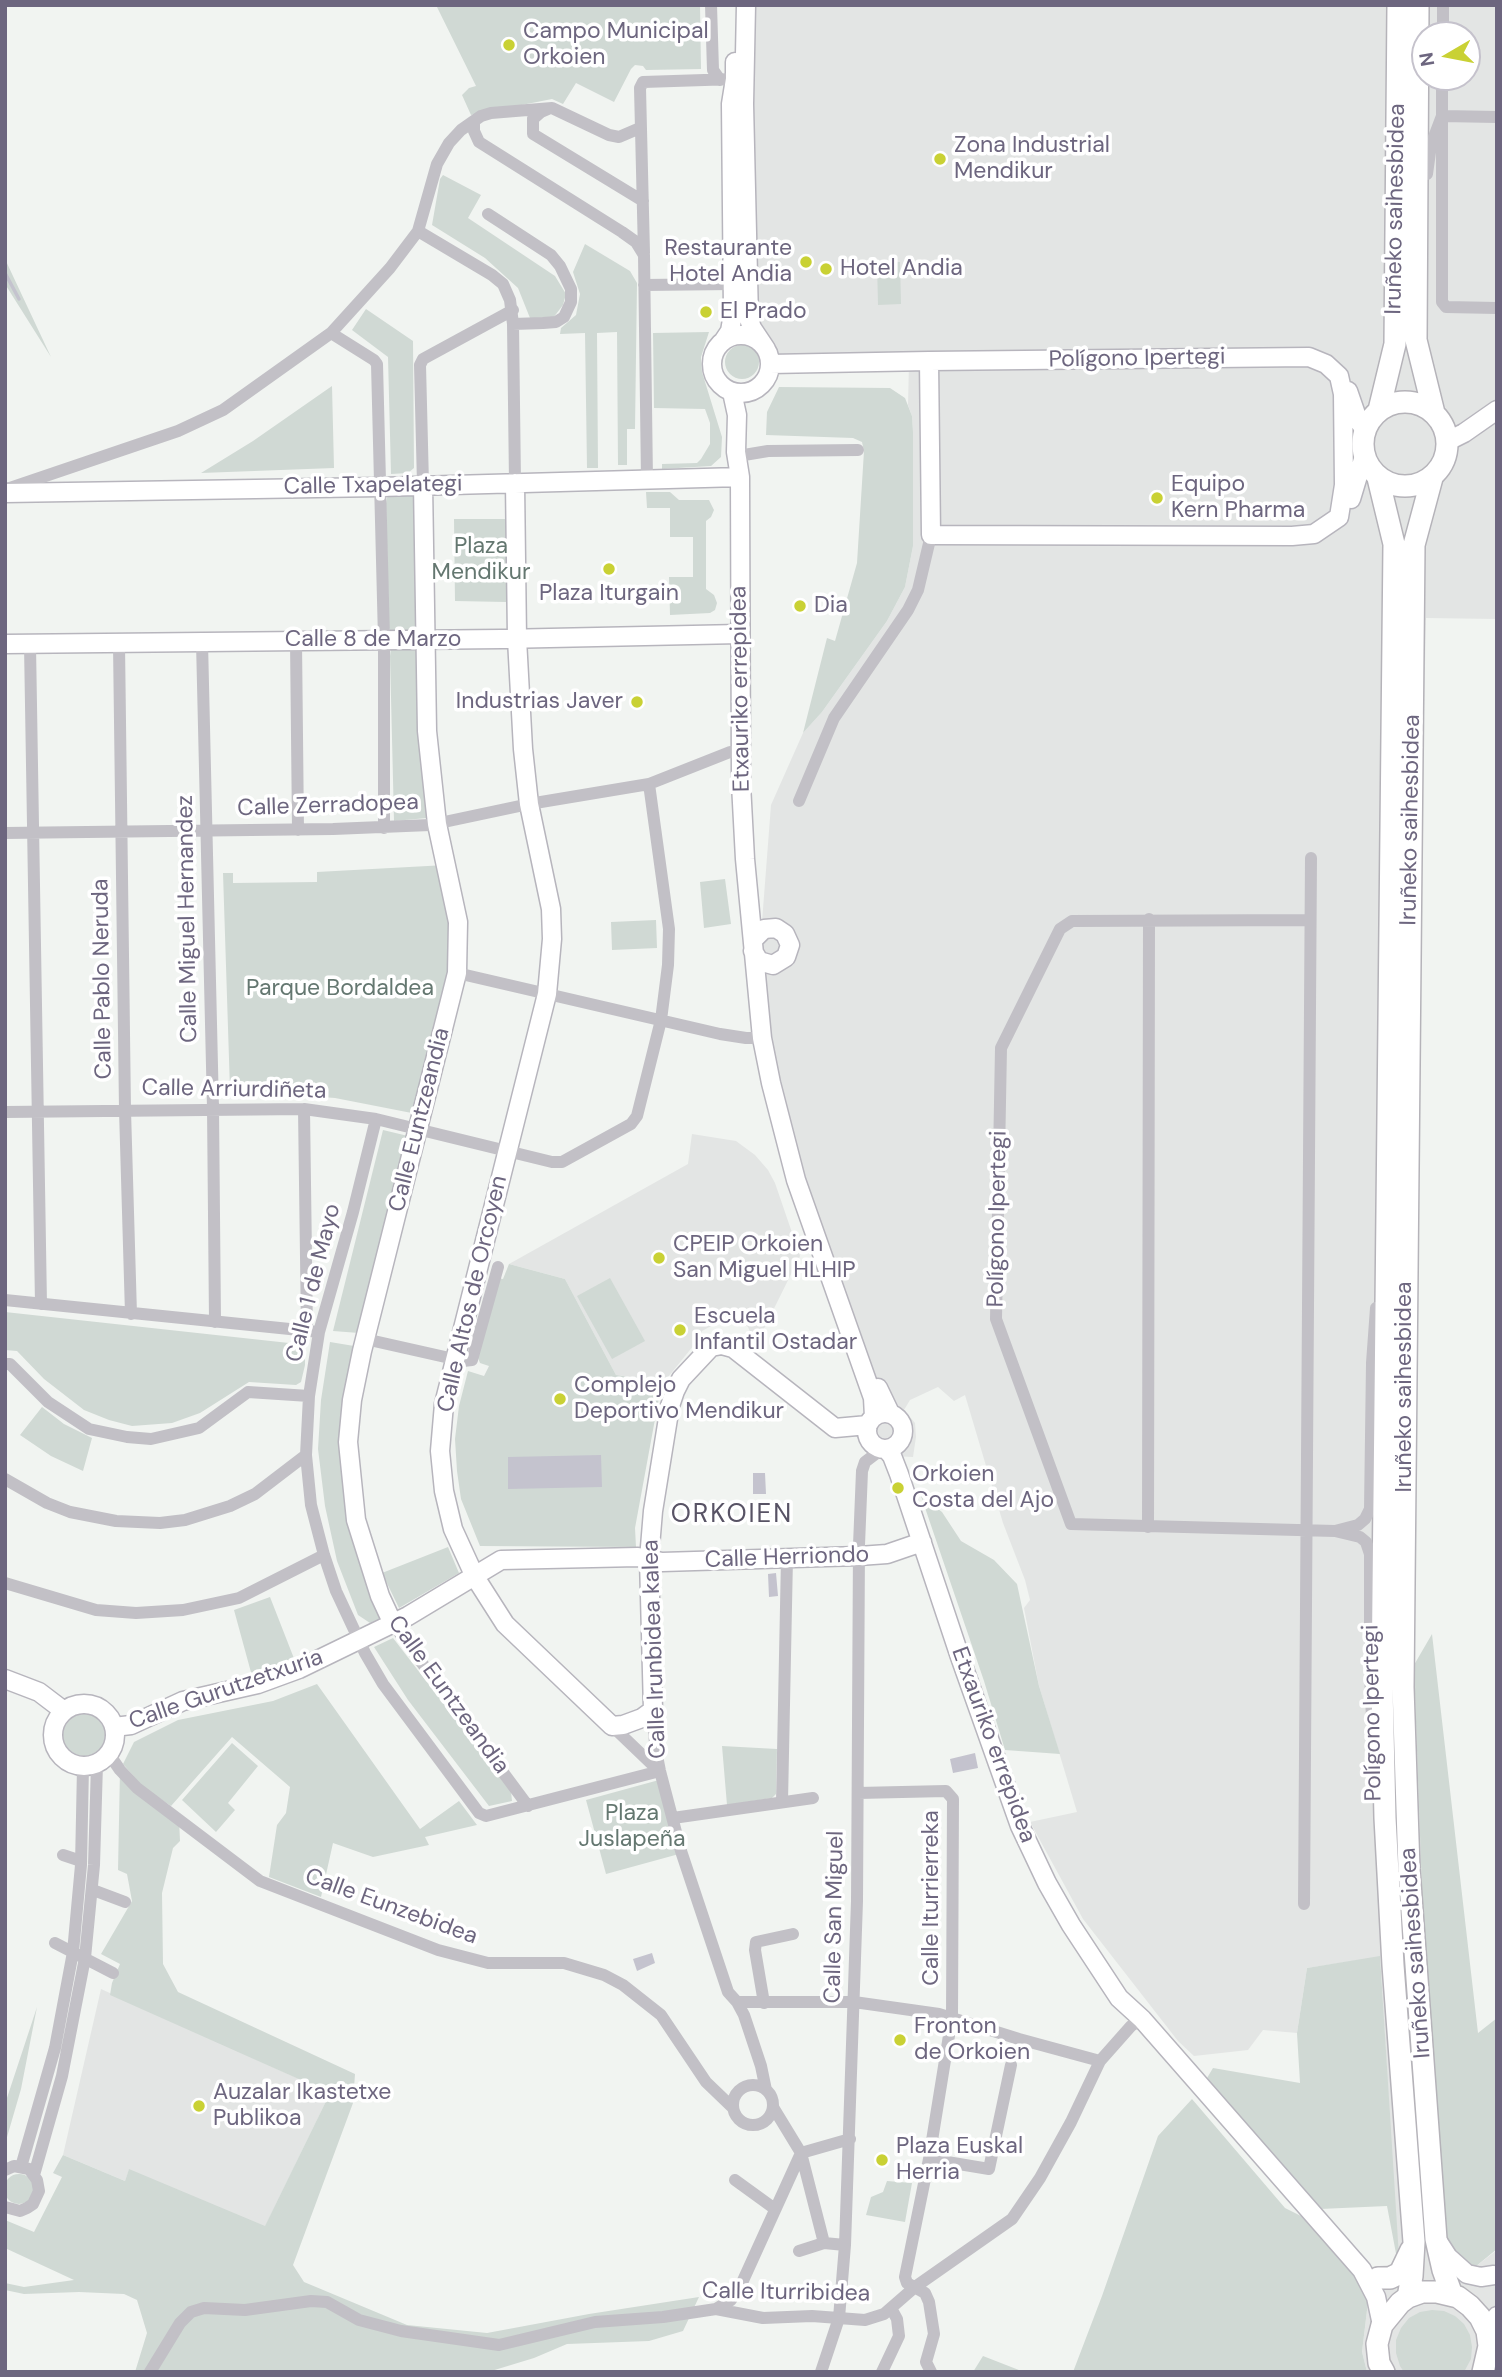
<!DOCTYPE html>
<html>
<head>
<meta charset="utf-8">
<style>
	body { margin:0 }
	#map { position:relative; width:1502px; height:2377px; overflow:hidden; background:#f1f4f1; font-family:"DM Sans",sans-serif }
	canvas { display:block }
	.frame { position:absolute; inset:0; border:7px solid #6d667f; pointer-events:none }
	.north { position:absolute; left:1411px; top:21px; width:70px; height:70px; box-sizing:border-box; background:#fff; border:2px solid #c5c2cc; border-radius:50%; rotate:260deg; font-size:19px; font-weight:700; line-height:28px; text-align:center; color:#6d667f }
	.north::after { content:''; display:block; margin:auto; width:24px; height:32px; background:#c9d134; clip-path:polygon(50% 0,100% 100%,50% 72%,0 100%) }
</style>
</head>
<body>
<div id="map">
<canvas width="1502" height="2377"></canvas>
<div class="frame"></div>
<div class="north">N</div>
</div>
<script>
const c = document.querySelector('canvas').getContext('2d');
c.lineJoin = 'round';
function fillPath(path, color) {
  c.fillStyle = color;
  c.fill(path, 'evenodd');
}
function shape(rows) {
  const path = new Path2D();
  for (const r of rows) {
    if (r.length === 3) {
      path.moveTo(r[0] + r[2], r[1]);
      path.arc(r[0], r[1], r[2], 0, 2 * Math.PI);
      continue;
    }
    path.moveTo(r[0], r[1]);
    for (let i = 2; i < r.length; i += 2) path.lineTo(r[i], r[i + 1]);
  }
  return path;
}
function stroke(path, color, width, dash) {
  c.strokeStyle = color;
  c.lineWidth = width;
  c.lineCap = dash ? 'butt' : 'round';
  c.setLineDash(dash || []);
  c.stroke(path);
}
function write(font, color, halo, rows, align = 'center') {
  c.font = font + ' "DM Sans",sans-serif';
  c.lineWidth = 7;
  c.setLineDash([]);
  c.textBaseline = 'middle';
  c.strokeStyle = halo;
  c.fillStyle = color;
  for (const [text, x, y, turn = 0] of rows) {
    c.save();
    c.translate(x, y);
    c.rotate((+turn || 0) * Math.PI / 180);
    c.textAlign = isNaN(turn) ? turn : align;
    if (halo) c.strokeText(text, 0, 0);
    c.fillText(text, 0, 0);
    c.restore();
  }
}
const built = shape([
	[736,5,1497,5,1497,619,1426,618,1422,810,1414,1665,1424,1949,1444,2232,1459,2258,1475,2267,1497,2250,1497,2372,1367,2372,1362,2352,1368,2302,1351,2269,1398,2264,1380,1957,1307,1968,1297,2033,1263,2030,1248,2050,1194,2056,1178,2041,1083,1919,1030,1822,1077,1812,1039,1686,1024,1608,1030,1600,1025,1580,1003,1523,965,1395,954,1401,938,1387,910,1400,904,1410,915,1423,916,1437,913,1457,892,1456,875,1440,872,1428,874,1417,798,1188,759,961,771,805,803,733,822,712,887,621,905,587,913,546,913,432,912,416,908,405,909,363,744,362,739,258],
	[1425,35,1467,35,1467,77,1425,77],
	[692,1134,736,1141,755,1155,768,1170,775,1183,800,1256,751,1355,749,1345,751,1334,748,1327,736,1316,728,1317,702,1331,694,1345,664,1382,616,1375,565,1279,509,1264,688,1164],
	[101,1989,330,2093,265,2227,129,2170,125,2181,63,2155]
]);
const green = shape([
	[436,5,596,5,597,7,700,5,701,69,646,70,643,66,635,65,631,69,614,102,576,83,563,104,552,99,471,115,462,95,469,88,476,86],
	[443,175,481,195,468,218,555,276,566,294,563,305,553,318,530,318,518,288,485,258,432,225,440,179],
	[585,244,630,271,637,283,635,429,627,429,627,465,618,465,617,332,597,333,598,468,587,468,585,333,560,334,561,328,576,315,580,294,573,272],
	[5,259,51,357,5,284],
	[877,262,900,262,901,304,878,305],
	[366,309,413,341,414,468,408,473,391,474,388,357,352,330],
	[709,332,701,357,702,372,722,437,721,457,711,466,662,469,662,464,697,463,701,459,710,444,710,423,705,409,654,408,653,333],
	[742,362,17],
	[332,386,334,468,201,473,253,441],
	[779,387,890,388,905,398,912,416,913,432,913,546,905,587,887,621,822,712,803,733,827,638,835,641,857,563,864,451,862,442,853,438,766,435,767,412],
	[395,490,418,495,419,625,415,631,408,633,392,634,389,628,386,503,388,494],
	[646,492,670,492,679,500,709,500,714,510,711,517,706,521,706,589,714,595,717,603,715,610,710,613,670,615,669,577,693,577,693,537,670,537,670,508,647,508],
	[454,519,506,519,506,602,455,601],
	[420,647,431,813,427,818,394,821,390,656,391,648],
	[446,865,458,922,422,1115,335,1098,230,1090,223,873,233,873,233,883,317,882,317,872],
	[725,879,731,924,704,928,700,882],
	[656,920,657,948,612,950,611,922],
	[383,1130,408,1136,359,1333,333,1331],
	[509,1264,565,1279,616,1375,664,1382,660,1392,635,1528,636,1547,480,1546,461,1499,457,1471,455,1439,459,1406,468,1371,484,1376,489,1366,480,1363,478,1358,498,1278,503,1279],
	[610,1278,645,1341,612,1359,577,1296],
	[5,1312,289,1343,298,1345,301,1349,305,1355,305,1365,301,1382,296,1385,249,1382,200,1413,172,1423,132,1426,109,1420,84,1410,44,1379,17,1351,5,1350],
	[330,1342,354,1346,344,1414,384,1616,370,1623,358,1615,337,1561,325,1506,318,1449,321,1400],
	[42,1407,64,1424,92,1438,83,1471,51,1456,20,1435],
	[921,1496,942,1512,961,1541,994,1560,1017,1584,1039,1686,1060,1754,1005,1750,984,1681],
	[448,1547,459,1573,399,1608,382,1573],
	[270,1597,295,1661,252,1676,234,1610],
	[1432,1634,1478,2033,1497,2018,1497,2249,1475,2267,1459,2259,1444,2232,1424,1949,1414,1665],
	[393,1638,511,1791,512,1801,489,1806,408,1700,374,1647],
	[317,1684,420,1829,459,1801,477,1825,425,1837,429,1845,373,1857,333,1843,321,1897,269,1877,277,1825,286,1813,290,1787,232,1737,171,1806,143,1787,123,1764,134,1742,178,1720,273,1701],
	[84,1735,21],
	[232,1743,258,1766,228,1803,235,1810,216,1832,182,1800],
	[722,1746,777,1749,776,1794,772,1798,727,1805],
	[120,1770,179,1819,180,1841,173,1848,162,1893,163,1964,178,1992,355,2074,353,2103,293,2265,304,2282,407,2325,487,2333,589,2314,699,2297,683,2331,649,2341,567,2344,534,2358,488,2372,135,2372,147,2333,137,2300,124,2294,79,2292,24,2294,5,2290,5,2283,24,2287,74,2280,5,2248,5,2220,34,2232,62,2177,53,2173,63,2155,125,2181,129,2169,265,2226,330,2093,110,1995,112,1983,120,1964,101,1954,132,1901,127,1874,118,1870],
	[659,1780,679,1854,606,1874,586,1800],
	[1380,1956,1399,2257,1398,2264,1387,2206,1320,2209,1207,2078,1213,2068,1300,2083,1297,2033,1307,1968],
	[37,2007,21,2089,5,2144,5,2104],
	[1192,2099,1285,2208,1307,2219,1351,2269,1363,2288,1368,2302,1362,2352,1367,2372,1073,2372,1102,2296,1158,2136],
	[19,2189,15],
	[887,2181,912,2183,905,2222,866,2215,871,2197,883,2192],
	[1432,2310,1444,2311,1455,2316,1464,2324,1470,2335,1472,2347,1471,2359,1464,2372,1404,2372,1400,2366,1396,2353,1396,2340,1401,2328,1409,2318,1420,2312],
	[983,2356,1024,2372,973,2372]
]);
const water = shape([
	[601,1455,602,1487,508,1489,508,1457],
	[753,1473,765,1473,766,1494,753,1494],
	[776,1573,778,1596,769,1597,768,1574],
	[975,1753,978,1768,953,1773,950,1759],
	[652,1953,655,1963,637,1971,633,1959]
]);
const stream = shape([
	[5,273,19,299]
]);
const street = shape([
	[711,5,713,70,720,80],
	[1443,35,1443,5],
	[548,109,541,112,533,119,533,134,643,201],
	[1497,117,1442,116,1442,302,1446,307,1497,308],
	[474,121,474,131,479,142,622,232,636,242,644,255,647,480],
	[1427,174,1431,145,1442,116,1442,77],
	[488,214,551,255,560,266,571,289,571,302,564,317,556,322,543,323,513,324],
	[418,231,492,275,503,284,510,300,513,324,515,483],
	[644,253,640,88,643,82,735,79,739,83],
	[644,285,733,284],
	[331,333,374,360,377,364,384,639,384,828],
	[744,455,768,451,858,450],
	[423,484,420,365,423,359,513,310],
	[7,489,178,431,223,410,331,333,390,268,418,231,437,164,449,143,461,130,481,116,491,113,552,108,609,135,619,137,640,128],
	[296,641,298,830],
	[202,642,213,1108,215,1322],
	[119,644,125,1110,131,1314],
	[30,645,41,1304],
	[799,801,834,718,908,610,918,590,931,535],
	[5,833,333,829,430,825,529,804,649,784],
	[1310,920,1072,921,1060,929,1001,1048,996,1319,1071,1524,1335,1531,1358,1525,1365,1519,1370,1509,1372,1363,1376,1308],
	[457,973,720,1034,746,1038,762,1038],
	[304,1109,307,1331],
	[5,1112,304,1109,376,1119,552,1162,562,1162,631,1124,637,1116,661,1020,668,965,669,929,649,784,730,752,741,753],
	[376,1119,353,1212,319,1332,309,1396,306,1455,311,1505,324,1555,336,1591,365,1653,383,1684,479,1813,486,1816,660,1771],
	[5,1300,319,1332],
	[365,1339,463,1361,472,1360,498,1267],
	[5,1364,10,1364,48,1402,89,1429,127,1437,151,1439,199,1428,248,1392,309,1396],
	[5,1479,47,1503,70,1512,116,1521,160,1523,185,1520,230,1506,255,1494,306,1455],
	[1148,1527,1149,919],
	[1335,1531,1360,1537,1366,1542,1370,1554,1370,1672,1374,1766],
	[5,1583,96,1610,136,1613,183,1610,239,1598,324,1555],
	[393,1624,528,1806],
	[653,1710,655,1746,660,1771,681,1851,728,1992,737,2002,744,2015,761,2066,766,2090],
	[612,1726,659,1771],
	[109,1754,120,1770,137,1788,260,1881,438,1950,488,1963,564,1963,604,1975,623,1985,661,2015,706,2082,732,2107],
	[858,1793,946,1791,953,1799,952,2017,929,2159,905,2277,907,2283,925,2293,929,2302,934,2334,926,2362,931,2372],
	[782,1802,787,1558],
	[673,1818,813,1798],
	[63,1855,81,1861],
	[93,1890,125,1902],
	[1304,1904,1311,858],
	[55,1943,113,1973],
	[737,2002,854,2002,939,2014,1019,2039,1100,2061],
	[764,2003,755,1950,756,1942,793,1934],
	[753,2105,20],
	[929,2159,989,2169,1011,2065],
	[21,2167,55,2048,73,1952,81,1865,83,1767],
	[5,2170,14,2166,29,2169,37,2180,39,2191,33,2204,27,2208,20,2211,5,2207],
	[34,2175,62,2076,85,1958,94,1865,97,1764],
	[735,2180,775,2209],
	[845,2245,824,2243,801,2153,850,2139],
	[799,2251,824,2243],
	[716,2309,731,2300,741,2285,801,2153,773,2107],
	[150,2372,180,2323,191,2312,204,2308,245,2310,311,2301,327,2302,359,2320,401,2331,499,2345,595,2322,663,2317,716,2309,763,2318,812,2316,865,2320,884,2314,915,2287,1012,2219,1040,2178,1071,2122,1100,2061,1131,2026,1142,2019],
	[821,2372,839,2318,845,2245,857,1901,859,1545,862,1471,865,1462,882,1449],
	[882,2372,899,2336,897,2319,891,2308]
]);
const secondary = shape([
	[746,5,744,104,749,319,752,328,766,349],
	[741,364,29],
	[724,340,730,331,733,314,731,104,735,79,735,62],
	[770,364,929,361,1309,357,1326,364,1339,376,1343,394,1344,485,1339,517,1314,534,1292,536,931,535,929,361],
	[1348,391,1358,420,1365,430],
	[732,392,737,415,736,452,740,477,741,784,745,859,762,1038,771,1083,796,1180,873,1398,874,1417],
	[1448,441,1464,433,1497,410],
	[515,483,517,639,523,749,529,804,551,909,552,939,547,994,444,1404,440,1451,444,1491,453,1529,475,1577,505,1624,612,1726,623,1725,642,1718,653,1710,649,1559,653,1511,670,1406,675,1391,681,1379,711,1347,722,1345,733,1348,835,1428,868,1425],
	[5,493,380,487,740,477],
	[1351,499,1364,456],
	[5,644,502,639,740,634],
	[753,951,759,961,773,965,786,957,790,945,785,934,776,928,764,929,753,940],
	[878,1388,890,1413],
	[885,1431,18],
	[886,1449,892,1456,899,1474,960,1657,1020,1826,1047,1883,1071,1925,1119,1998,1142,2019,1362,2270,1376,2297,1382,2325],
	[393,1624,380,1596,356,1520,348,1442,352,1400,362,1351,457,973,458,922,437,824,427,731,423,484],
	[5,1679,39,1692,64,1711],
	[84,1735,31],
	[114,1727,131,1725,183,1701,258,1684,299,1669,408,1616,501,1560,638,1557,662,1562,859,1556,887,1554,922,1542],
	[1439,2243,1448,2257,1467,2274,1481,2277,1494,2275],
	[1487,2331,1497,2316]
]);
const highway = shape([
	[1418,5,1416,340,1434,413],
	[1405,444,42],
	[1379,410,1395,344,1398,5],
	[1378,478,1394,544,1382,1687,1385,1818,1393,1965,1414,2242,1412,2276,1408,2297],
	[1432,478,1414,545,1403,1687,1409,1869,1436,2239,1443,2270,1452,2295],
	[1378,2278,1390,2278,1400,2273,1411,2250],
	[1384,2372,1379,2363,1377,2344,1382,2325,1400,2303,1408,2297,1422,2292,1437,2292,1458,2297,1470,2306,1480,2317,1487,2331,1489,2346,1483,2372]
]);
const markers = [
	[509,45,7,"#c9d134"],
	[940,159,7,"#c9d134"],
	[806,262,7,"#c9d134"],
	[826,269,7,"#c9d134"],
	[706,312,7,"#c9d134"],
	[1157,498,7,"#c9d134"],
	[609,569,7,"#c9d134"],
	[800,606,7,"#c9d134"],
	[637,702,7,"#c9d134"],
	[659,1258,7,"#c9d134"],
	[680,1330,7,"#c9d134"],
	[560,1399,7,"#c9d134"],
	[898,1488,7,"#c9d134"],
	[900,2040,7,"#c9d134"],
	[199,2106,7,"#c9d134"],
	[882,2160,7,"#c9d134"]
];
const poiNames = [
	["Campo Municipal",523,32],
	["Orkoien",523,58],
	["Zona Industrial",954,146],
	["Mendikur",954,172],
	["Restaurante",792,249,"right"],
	["Hotel Andia",792,275,"right"],
	["Hotel Andia",840,269],
	["El Prado",720,312],
	["Equipo",1171,485],
	["Kern Pharma",1171,511],
	["Plaza Iturgain",609,594,"center"],
	["Dia",814,606],
	["Industrias Javer",623,702,"right"],
	["CPEIP Orkoien",673,1245],
	["San Miguel HLHIP",673,1271],
	["Escuela",694,1317],
	["Infantil Ostadar",694,1343],
	["Complejo",574,1386],
	["Deportivo Mendikur",574,1412],
	["Orkoien",912,1475],
	["Costa del Ajo",912,1501],
	["Fronton",914,2027],
	["de Orkoien",914,2053],
	["Auzalar Ikastetxe",213,2093],
	["Publikoa",213,2119],
	["Plaza Euskal",896,2147],
	["Herria",896,2173]
];
const streetNames = [
	["Iruñeko saihesbidea",1396,209,-89],
	["Polígono Ipertegi",1137,359,-1],
	["Calle Txapelategi",373,486,-1],
	["Calle 8 de Marzo",373,640],
	["Etxauriko errepidea",741,689,-91],
	["Calle Zerradopea",328,806,-2],
	["Iruñeko saihesbidea",1411,820,-89],
	["Calle Miguel Hernandez",188,919,-91],
	["Calle Pablo Neruda",103,979,-91],
	["Calle Arriurdiñeta",234,1090,1],
	["Calle Euntzeandia",420,1120,-76],
	["Polígono Ipertegi",998,1219,-89],
	["Calle 1 de Mayo",314,1283,-76],
	["Calle Altos de Orcoyen",473,1294,-77],
	["Iruñeko saihesbidea",1405,1387,-90],
	["Calle Herriondo",787,1558,-2],
	["Calle Irunbidea kalea",655,1649,-92],
	["Calle Gurutzetxuria",226,1690,-19],
	["Calle Euntzeandia",448,1695,54],
	["Polígono Ipertegi",1373,1713,-91],
	["Etxauriko errepidea",993,1745,70],
	["Calle Iturrierreka",932,1898,-90],
	["Calle Eunzebidea",391,1907,20],
	["Calle San Miguel",835,1917,-89],
	["Iruñeko saihesbidea",1416,1953,-94],
	["Calle Iturribidea",786,2293,1]
];
const parkNames = [
	["Plaza",481,547],
	["Mendikur",481,573],
	["Parque Bordaldea",340,989],
	["Plaza",632,1814],
	["Juslapeña",632,1840]
];
const quarterNames = [
	["ORKOIEN",732,1515]
];
fillPath(built, '#e3e5e4');
fillPath(green, '#d0d9d4');
fillPath(water, '#c4c3ce');
stroke(stream, '#c4c3ce', 3.5);
stroke(secondary, '#b7b5bd', 21);
stroke(highway, '#b5b3b9', 24);
stroke(street, '#c2c0c6', 12);
stroke(secondary, '#fff', 18);
stroke(highway, '#fff', 21);
for (const [x, y, r, color] of markers) {
  const dot = new Path2D();
  dot.arc(x, y, r, 0, 2 * Math.PI);
  c.fillStyle = color;
  c.fill(dot);
  stroke(dot, '#fff', 2.5);
}
write('23px', '#6d667f', '#fff', poiNames, 'left');
write('23px', '#6d667f', '#fff', streetNames);
write('23px', '#647770', '#fff', parkNames);
c.letterSpacing = '2px';
write('26px', '#585365', '#fff', quarterNames);
c.letterSpacing = '0px';
</script>
</body>
</html>
